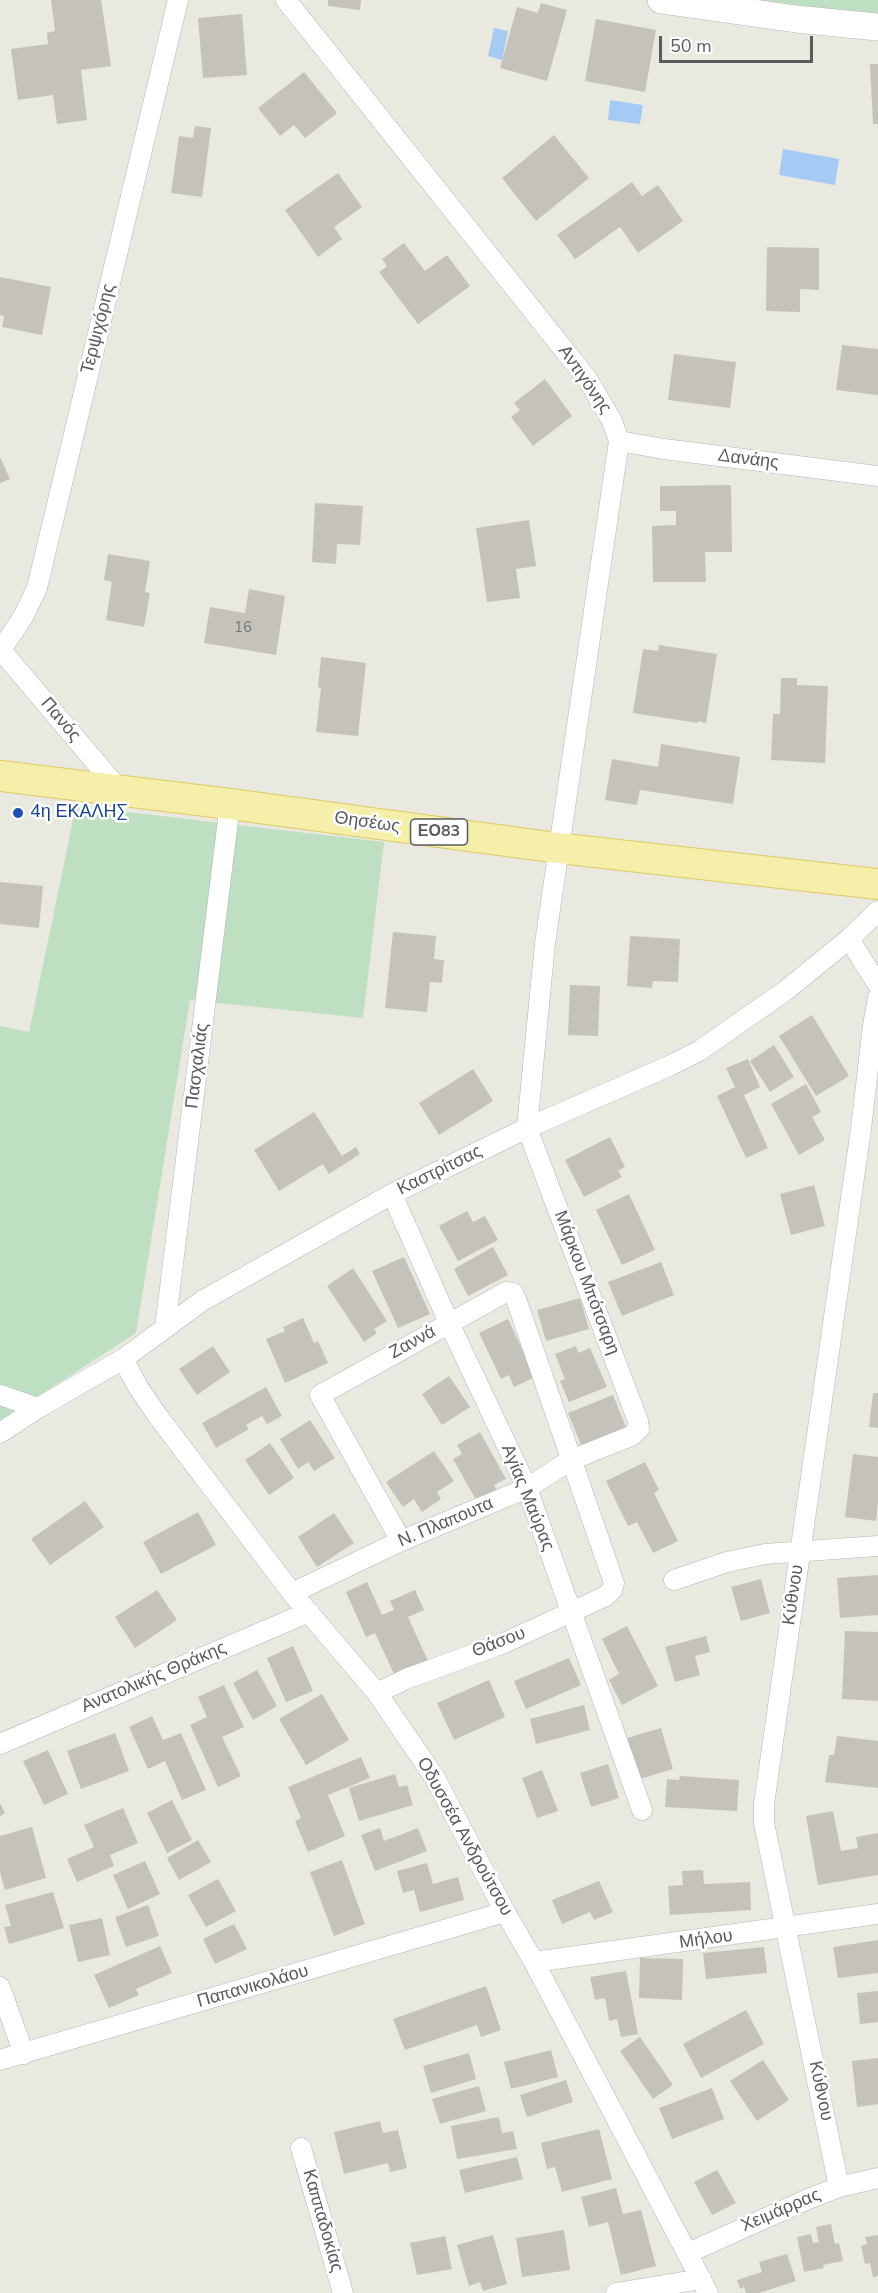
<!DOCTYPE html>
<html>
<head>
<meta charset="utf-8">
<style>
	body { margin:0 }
	#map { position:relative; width:878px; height:2293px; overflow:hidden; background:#eae9e0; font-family:"Nunito Sans",sans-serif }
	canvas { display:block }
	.scale { position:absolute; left:659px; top:36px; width:154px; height:27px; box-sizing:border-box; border:3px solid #595b5f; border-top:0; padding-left:8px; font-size:18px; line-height:21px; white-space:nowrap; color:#595b5f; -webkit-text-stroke:4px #fff; paint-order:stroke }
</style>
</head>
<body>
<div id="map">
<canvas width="878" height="2293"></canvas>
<div class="scale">50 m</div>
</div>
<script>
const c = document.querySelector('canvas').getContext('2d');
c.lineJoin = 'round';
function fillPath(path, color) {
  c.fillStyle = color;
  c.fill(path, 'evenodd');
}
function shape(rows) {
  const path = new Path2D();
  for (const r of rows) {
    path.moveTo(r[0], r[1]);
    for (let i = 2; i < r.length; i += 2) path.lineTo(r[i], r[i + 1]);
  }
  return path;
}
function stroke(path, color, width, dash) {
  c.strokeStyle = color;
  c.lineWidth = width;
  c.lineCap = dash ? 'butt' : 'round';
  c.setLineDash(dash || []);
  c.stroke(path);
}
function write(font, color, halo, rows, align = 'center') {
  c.font = font + ' "Nunito Sans",sans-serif';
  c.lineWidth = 5;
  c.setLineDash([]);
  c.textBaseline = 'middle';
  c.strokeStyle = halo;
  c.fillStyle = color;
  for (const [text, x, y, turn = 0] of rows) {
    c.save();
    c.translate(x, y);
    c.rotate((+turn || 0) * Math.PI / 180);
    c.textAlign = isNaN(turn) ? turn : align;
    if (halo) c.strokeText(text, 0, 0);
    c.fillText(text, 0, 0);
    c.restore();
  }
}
const green = shape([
	[719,0,878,0,878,16],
	[76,806,384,842,363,1018,190,1000,136,1333,0,1421,0,1026,29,1032]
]);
const water = shape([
	[494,28,508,31,502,60,488,56],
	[610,100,643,105,640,124,608,120],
	[783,149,839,159,835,185,779,175]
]);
const building = shape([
	[51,0,101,0,111,66,81,70,87,120,57,124,53,95,18,100,11,49,48,44,47,33,55,31],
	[328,0,361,0,360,10,328,6],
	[541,3,567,10,547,81,500,68,517,7,538,13],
	[242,14,247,75,203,78,198,18],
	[596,19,656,30,645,92,585,81],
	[870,64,878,64,878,124,873,124],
	[304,72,337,113,305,138,294,125,280,136,258,108],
	[195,126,211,128,202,197,171,193,179,136,193,138],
	[554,135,589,178,536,221,502,178],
	[338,173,362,207,334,227,342,239,318,257,285,210],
	[632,182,642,196,658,185,683,221,638,253,620,227,575,259,557,235],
	[404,243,425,271,447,255,470,286,418,324,379,272,387,266,382,259],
	[767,247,819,248,819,290,800,289,800,312,766,311],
	[0,277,51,287,42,335,2,327,4,316,0,315],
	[842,345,878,349,878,395,836,390],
	[674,354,736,362,730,408,668,400],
	[545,379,572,416,533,446,511,417,520,410,514,403],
	[0,457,10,479,0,483],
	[731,485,732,552,705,552,706,582,653,582,652,526,676,525,676,511,660,511,660,486],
	[315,503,363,506,360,545,337,544,336,564,312,562],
	[529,520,536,566,516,569,520,598,487,602,476,528],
	[108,554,150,561,145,592,150,593,144,627,106,620,112,582,104,580],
	[249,589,285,596,276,655,204,643,210,607,245,613],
	[659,645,717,654,706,723,698,721,698,723,633,713,643,649,658,651],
	[321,657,366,663,358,736,316,732,321,688,318,687],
	[781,678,797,678,797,685,828,686,825,763,771,760,773,714,780,714],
	[661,744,740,757,733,804,640,790,637,805,605,800,612,759,658,767],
	[0,882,43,886,39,928,0,924],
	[393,932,436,936,434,959,444,960,442,983,430,982,427,1012,385,1008],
	[630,936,680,939,678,982,653,981,652,988,627,986],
	[570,985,600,986,598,1036,568,1035],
	[812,1015,849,1076,816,1096,779,1036],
	[774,1045,794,1077,770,1092,750,1061],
	[748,1059,760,1087,744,1095,768,1148,746,1158,717,1096,735,1087,726,1068],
	[473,1069,493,1101,439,1135,419,1103],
	[806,1084,821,1112,812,1117,825,1140,799,1155,771,1104],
	[314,1112,342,1156,356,1147,360,1154,329,1174,323,1164,279,1191,254,1150],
	[610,1137,625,1167,618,1171,622,1177,584,1197,565,1160],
	[814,1185,825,1226,791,1235,780,1194],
	[629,1194,655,1250,622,1265,596,1210],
	[467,1211,473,1222,485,1216,498,1240,458,1261,439,1226],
	[493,1247,508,1275,468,1296,454,1269],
	[404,1257,430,1314,398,1328,372,1271],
	[661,1262,674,1295,622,1316,608,1282],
	[353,1268,387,1321,374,1329,377,1333,364,1342,327,1286],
	[580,1298,589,1329,546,1341,537,1310],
	[303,1318,314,1343,318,1341,328,1363,285,1383,266,1339,285,1331,283,1327],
	[508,1319,535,1377,514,1387,509,1375,501,1379,479,1333],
	[213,1346,230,1372,197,1395,179,1369],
	[576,1346,578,1353,590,1348,607,1387,569,1402,560,1381,565,1379,555,1354],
	[449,1376,470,1407,442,1425,422,1394],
	[266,1387,282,1416,267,1424,262,1416,246,1425,249,1429,216,1448,202,1423],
	[873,1393,878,1393,878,1428,869,1427],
	[613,1395,628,1432,583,1450,568,1413],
	[310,1420,335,1458,314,1471,308,1462,298,1469,280,1439],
	[480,1432,506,1479,494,1485,499,1494,479,1505,453,1459,462,1454,457,1445],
	[270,1443,294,1478,269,1495,245,1460],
	[434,1451,454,1481,437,1492,441,1499,422,1512,414,1499,403,1507,386,1482],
	[853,1454,878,1457,878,1502,876,1521,845,1517],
	[645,1462,659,1490,654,1493,678,1541,653,1553,637,1522,628,1526,606,1481],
	[85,1501,104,1527,50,1565,31,1539],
	[198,1512,216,1545,161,1574,143,1542],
	[334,1513,354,1543,317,1567,298,1537],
	[878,1575,878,1615,840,1618,837,1578],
	[761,1579,770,1613,741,1621,731,1587],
	[367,1582,382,1615,394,1610,390,1601,415,1590,424,1610,408,1617,428,1661,395,1676,375,1633,366,1637,346,1592],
	[157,1590,177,1620,135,1648,115,1617],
	[627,1626,658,1686,622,1705,609,1680,619,1674,602,1639],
	[845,1631,878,1632,878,1701,842,1699],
	[706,1636,710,1652,695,1656,700,1675,675,1682,665,1647],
	[293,1646,313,1691,286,1702,267,1658],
	[569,1658,581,1685,526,1709,514,1681],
	[257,1670,277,1706,253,1720,233,1683],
	[489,1680,505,1717,454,1740,437,1703],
	[224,1685,244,1727,222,1737,241,1776,218,1787,190,1725,207,1717,198,1697],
	[322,1694,349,1740,306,1765,279,1719],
	[584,1705,590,1730,536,1744,530,1719],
	[152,1716,163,1740,181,1733,206,1790,182,1800,165,1761,148,1769,129,1727],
	[661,1728,673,1769,637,1780,624,1739],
	[115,1733,129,1771,81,1789,67,1751],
	[837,1736,878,1741,878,1788,825,1782,829,1755,834,1755],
	[48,1750,68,1794,44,1805,23,1761],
	[361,1757,370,1778,328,1795,345,1836,308,1852,295,1821,301,1818,288,1787],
	[608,1764,619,1798,591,1807,580,1773],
	[542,1770,558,1811,537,1818,522,1778],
	[395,1774,399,1787,407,1785,413,1805,359,1821,349,1788],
	[680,1776,739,1780,737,1811,665,1807,667,1779,679,1780],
	[172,1800,192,1840,167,1853,147,1813],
	[0,1803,5,1813,0,1816],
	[123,1808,138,1843,110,1855,114,1866,77,1882,67,1859,94,1847,84,1825],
	[833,1811,841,1851,858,1848,856,1837,878,1833,878,1875,818,1885,806,1816],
	[32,1827,46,1878,5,1890,0,1872,0,1836],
	[380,1828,384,1841,418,1828,427,1851,375,1871,361,1835],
	[198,1840,211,1862,179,1880,167,1858],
	[342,1860,365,1924,334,1936,310,1872],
	[145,1861,160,1894,128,1909,113,1875],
	[427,1863,433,1884,458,1877,464,1900,420,1912,414,1890,403,1893,397,1871],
	[703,1870,704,1884,750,1882,751,1910,670,1915,668,1886,683,1885,682,1871],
	[218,1879,236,1911,206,1927,188,1895],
	[599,1881,613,1912,594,1920,590,1912,562,1924,552,1900],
	[53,1892,64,1928,9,1944,4,1927,11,1926,5,1905],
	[148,1905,159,1936,126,1947,115,1917],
	[102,1918,110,1955,78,1962,69,1925],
	[234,1924,247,1949,215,1964,203,1939],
	[878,1940,878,1973,838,1978,833,1947],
	[160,1946,172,1973,136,1989,139,1995,109,2008,94,1975],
	[764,1947,767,1973,706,1979,703,1953],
	[640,1958,683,1959,682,2000,639,1998],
	[626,1971,638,2034,621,2037,617,2019,609,2021,605,1998,595,2000,590,1977],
	[486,1986,501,2030,481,2037,477,2025,405,2050,393,2019],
	[878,1991,878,2022,860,2024,857,1993],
	[746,2010,764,2044,701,2078,683,2044],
	[640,2037,673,2085,653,2099,620,2051],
	[551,2050,558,2077,511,2089,504,2062],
	[469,2053,476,2079,431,2093,423,2066],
	[878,2058,878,2104,857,2107,852,2061],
	[763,2060,789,2100,757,2121,730,2081],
	[566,2080,573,2102,527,2117,520,2095],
	[479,2086,486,2111,440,2124,432,2099],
	[712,2088,724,2119,672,2139,659,2108],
	[499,2117,502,2133,513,2131,517,2149,457,2159,451,2126],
	[380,2121,383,2133,398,2130,407,2168,390,2172,388,2163,344,2174,334,2132],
	[599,2129,612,2179,562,2192,555,2167,547,2169,541,2143],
	[517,2157,523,2179,465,2193,459,2170],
	[717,2170,736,2203,712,2215,694,2182],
	[616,2188,623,2214,641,2210,656,2266,621,2275,608,2222,589,2227,581,2197],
	[831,2224,835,2244,839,2243,843,2261,823,2265,824,2268,804,2272,797,2237,811,2234,813,2243,819,2242,816,2227],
	[564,2230,570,2270,522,2277,516,2238],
	[493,2235,507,2284,483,2291,480,2282,469,2286,457,2245],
	[878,2235,878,2276,873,2277,870,2263,865,2264,861,2246,867,2244,865,2237],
	[445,2236,452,2269,417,2275,410,2243],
	[787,2254,796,2281,759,2293,746,2293,744,2287,740,2289,737,2280,762,2272,759,2262]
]);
const street = shape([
	[286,0,588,380,612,421,619,441,545,943,527,1128,638,1421,639,1429,631,1436,571,1460,527,1488,401,1541,292,1593],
	[619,441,664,449,878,476],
	[0,649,120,791],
	[1,650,23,617,37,588,178,0],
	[849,939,878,985],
	[392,1194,449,1323,527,1488,642,1810],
	[165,1328,230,804],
	[123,1359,138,1387,157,1415,292,1593,377,1693,435,1778,505,1912,534,1962,708,2293],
	[0,1395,38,1408],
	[0,1433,38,1408,123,1359,202,1301,392,1194,527,1128,669,1066,699,1051,785,991,849,939,878,911],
	[674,1580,727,1562,765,1554,878,1546],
	[377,1693,406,1679,504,1643,606,1596,612,1590,614,1583,516,1299,513,1293,506,1292,320,1395,401,1541],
	[0,1744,309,1612],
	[534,1962,878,1914],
	[0,1987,24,2054],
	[0,2060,505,1912],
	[301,2148,343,2293],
	[839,2187,769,1847,764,1823,764,1804,861,1129,873,1025,878,998],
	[688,2253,806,2200,839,2187,878,2178],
	[616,2293,701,2279]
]);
const secondary = shape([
	[661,0,796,19,878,27]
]);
const primary = shape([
	[0,776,230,804,558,848,878,884]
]);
const markers = [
	[18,813,6,"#1a4fb4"]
];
const numberNames = [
	["16",243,628]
];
const shields = [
	[439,832,57]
];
const shieldNames = [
	["ΕΟ83",439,832]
];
const streetNames = [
	["Τερψιχόρης",99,329,-76],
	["Αντιγόνης",584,380,55],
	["Δανάης",748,460,7],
	["Πανός",60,720,50],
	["Θησέως",367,823,8],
	["Πασχαλιάς",198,1066,-83],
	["Καστρίτσας",440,1171,-26],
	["Μάρκου Μπότσαρη",586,1283,69],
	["Ζαννά",413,1343,-29],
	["Αγίας Μαύρας",527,1498,68],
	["Ν. Πλαπουτα",446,1523,-23],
	["Κύθνου",794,1595,-82],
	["Θάσου",499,1643,-21],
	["Ανατολικής Θράκης",154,1678,-23],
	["Οδυσσέα Ανδρούτσου",464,1837,61],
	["Μήλου",706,1940,-8],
	["Παπανικολάου",253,1987,-16],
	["Κύθνου",820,2091,78],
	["Χειμάρρας",781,2211,-23],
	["Καππαδοκίας",322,2221,74]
];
const transitNames = [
	["4η ΕΚΑΛΗΣ",30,813]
];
fillPath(green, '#bedfc1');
fillPath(water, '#a5cbf5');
fillPath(building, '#c5c2bc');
stroke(street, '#b3b5b9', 21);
stroke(secondary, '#b4b6bb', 28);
stroke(primary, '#e0c862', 32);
stroke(street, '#fff', 20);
stroke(secondary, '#fff', 27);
stroke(primary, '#f5efaa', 30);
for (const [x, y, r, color] of markers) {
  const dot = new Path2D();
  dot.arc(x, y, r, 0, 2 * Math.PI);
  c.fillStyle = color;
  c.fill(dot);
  stroke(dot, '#fff', 2);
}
write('15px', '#747576', null, numberNames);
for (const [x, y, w] of shields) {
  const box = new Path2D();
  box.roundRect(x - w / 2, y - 13, w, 26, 4.5);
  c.fillStyle = '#fff';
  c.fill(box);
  stroke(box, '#595b5f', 1.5);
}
write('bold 16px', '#595b5f', null, shieldNames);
write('18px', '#595b5f', '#fff', streetNames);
write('18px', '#164399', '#fff', transitNames, 'left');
</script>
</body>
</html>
